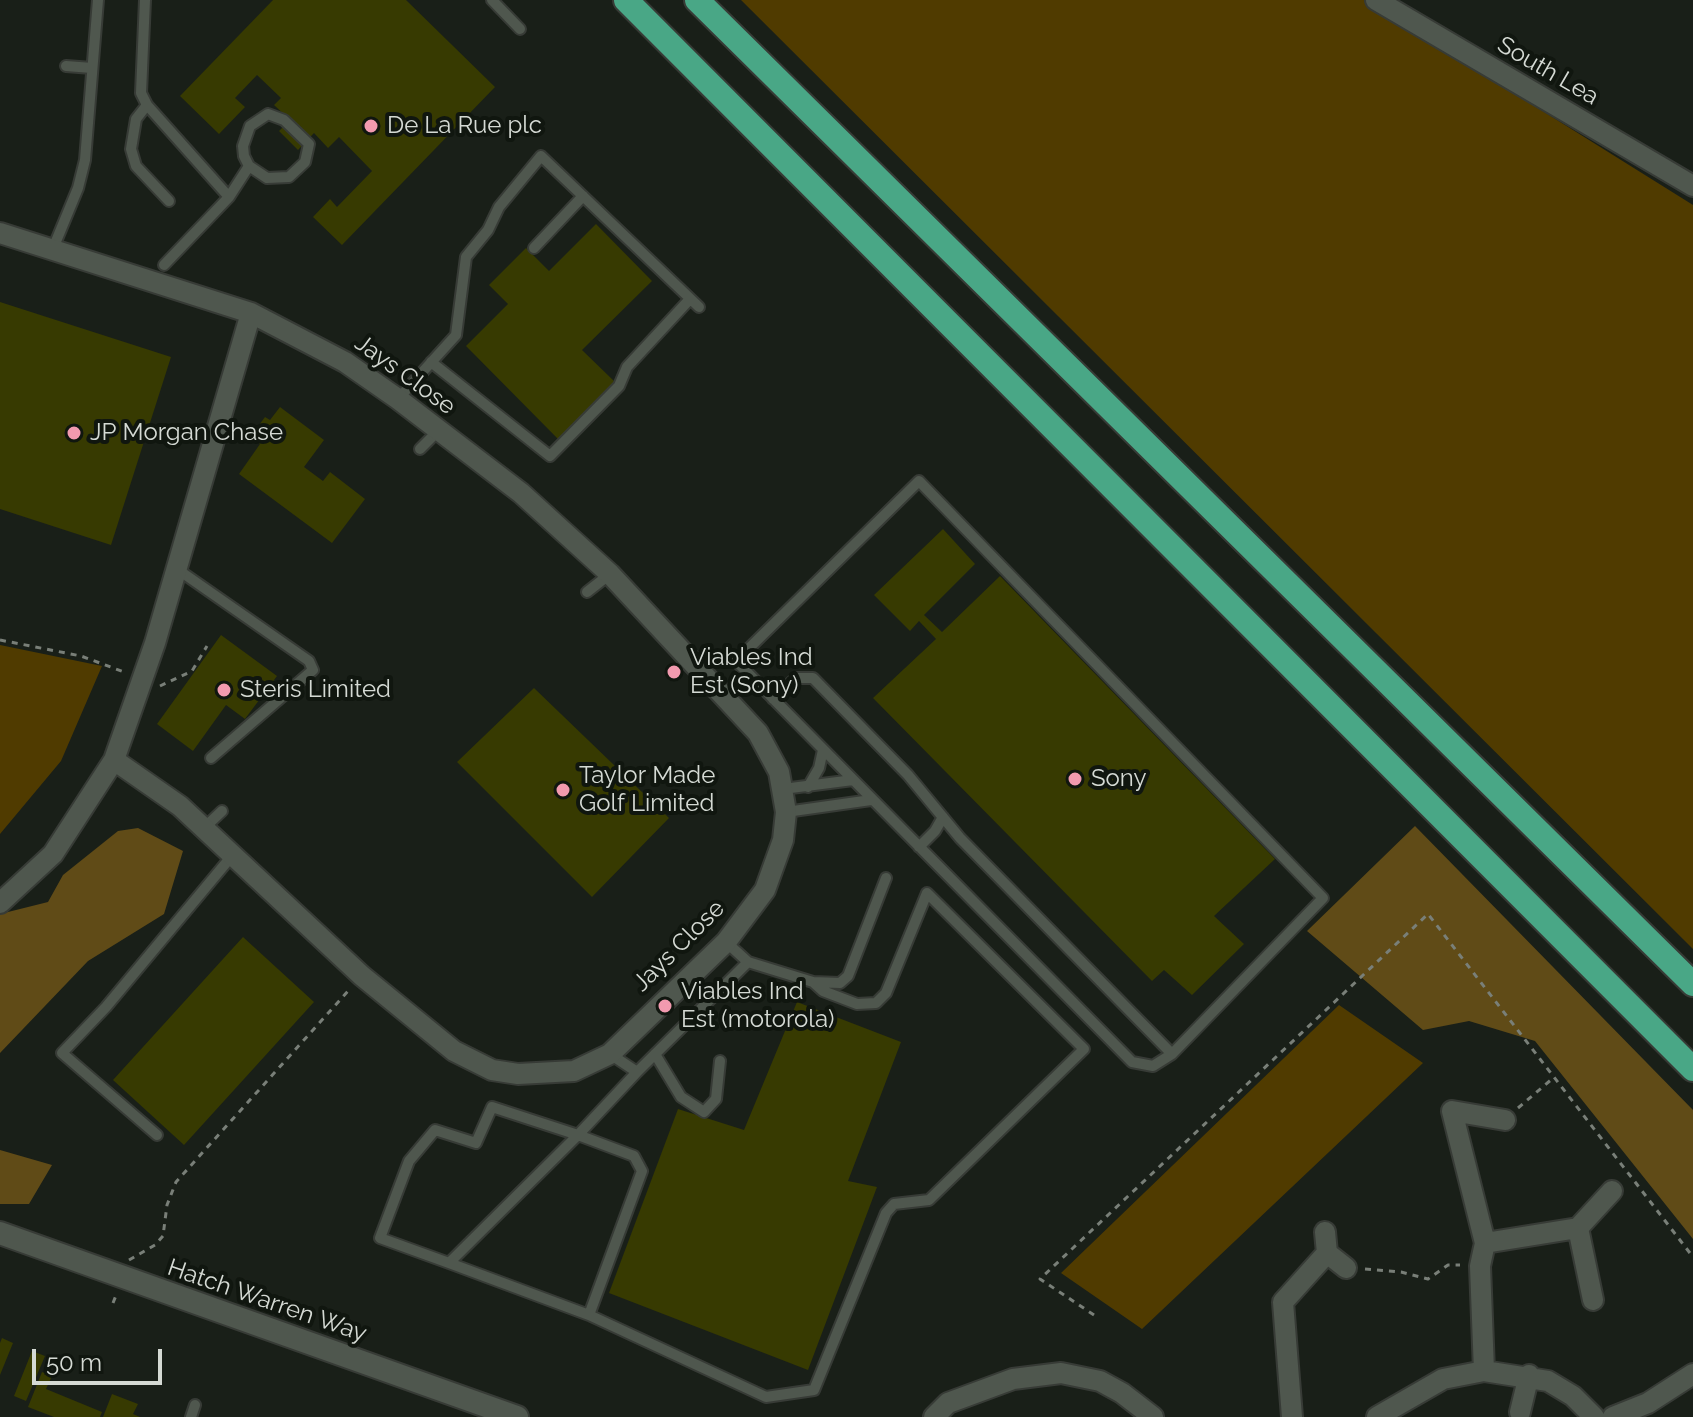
<!DOCTYPE html>
<html>
<head>
<meta charset="utf-8">
<style>
	body { margin:0 }
	#map { position:relative; width:1693px; height:1417px; overflow:hidden; background:#191f18; font-family:Raleway,sans-serif }
	canvas { display:block }
	.scale { position:absolute; left:32px; top:1349px; width:130px; height:36px; box-sizing:border-box; border:4px solid #d5dad4; border-top:0; padding-left:10px; font-size:24px; line-height:28px; white-space:nowrap; color:#d5dad4; -webkit-text-stroke:6px #10160f; paint-order:stroke }
</style>
</head>
<body>
<div id="map">
<canvas width="1693" height="1417"></canvas>
<div class="scale">50 m</div>
</div>
<script>
const c = document.querySelector('canvas').getContext('2d');
c.lineJoin = 'round';
function fillPath(path, color) {
  c.fillStyle = color;
  c.fill(path, 'evenodd');
}
function shape(rows) {
  const path = new Path2D();
  for (const r of rows) {
    path.moveTo(r[0], r[1]);
    for (let i = 2; i < r.length; i += 2) path.lineTo(r[i], r[i + 1]);
  }
  return path;
}
function stroke(path, color, width, dash) {
  c.strokeStyle = color;
  c.lineWidth = width;
  c.lineCap = dash ? 'butt' : 'round';
  c.setLineDash(dash || []);
  c.stroke(path);
}
function write(font, color, halo, rows, align = 'center') {
  c.font = font + ' Raleway,sans-serif';
  c.lineWidth = 8;
  c.setLineDash([]);
  c.textBaseline = 'middle';
  c.strokeStyle = halo;
  c.fillStyle = color;
  for (const [text, x, y, turn = 0] of rows) {
    c.save();
    c.translate(x, y);
    c.rotate((+turn || 0) * Math.PI / 180);
    c.textAlign = isNaN(turn) ? turn : align;
    if (halo) c.strokeText(text, 0, 0);
    c.fillText(text, 0, 0);
    c.restore();
  }
}
const green = shape([
	[741,0,1365,0,1693,205,1693,949],
	[0,645,102,666,61,761,0,834],
	[1339,1005,1423,1063,1142,1329,1061,1273]
]);
const forest = shape([
	[1415,826,1693,1110,1693,1239,1535,1041,1469,1021,1423,1030,1307,931],
	[138,828,183,851,164,914,88,961,0,1053,0,914,48,902,63,875,118,831],
	[0,1150,52,1165,29,1204,0,1204]
]);
const building = shape([
	[273,0,406,0,495,87,342,245,313,217,330,199,337,207,372,171,339,137,328,148,314,133,298,150,279,131,290,120,274,105,281,98,257,75,235,98,245,107,219,134,180,96],
	[596,224,652,281,582,350,615,382,558,439,466,346,508,304,489,285,526,248,549,271],
	[0,302,171,357,111,545,0,509],
	[280,407,324,440,304,467,323,481,330,472,365,499,332,543,239,474,260,444,250,437,265,417,270,420],
	[943,529,975,564,924,615,942,632,1000,576,1275,859,1214,916,1244,944,1192,995,1164,970,1152,981,873,698,936,639,919,621,910,631,874,595],
	[221,635,277,676,245,719,226,705,193,751,157,724],
	[534,688,669,818,592,897,457,762],
	[243,937,314,1002,184,1145,113,1080],
	[797,1002,901,1042,848,1181,877,1187,808,1370,609,1293,678,1109,744,1130],
	[2,1338,13,1343,0,1375,0,1343],
	[32,1351,45,1356,26,1401,14,1396],
	[42,1372,52,1376,46,1389,102,1412,100,1417,54,1417,28,1407],
	[112,1394,138,1404,133,1414,140,1417,103,1417]
]);
const path = shape([
	[0,640,81,656,124,672],
	[160,686,192,671,207,646],
	[1518,1108,1552,1079],
	[129,1260,155,1245,163,1236,167,1205,176,1182,349,990],
	[1365,1269,1401,1272,1428,1279,1448,1265,1460,1265],
	[113,1303,117,1293],
	[1094,1315,1040,1279,1428,914,1693,1257]
]);
const service = shape([
	[145,0,141,93,147,105,229,197],
	[492,0,520,29],
	[66,66,92,68],
	[147,105,136,119,131,149,136,166,169,201],
	[268,114,284,120,309,144,305,162,289,177,267,178,249,166,244,156,243,146,250,126,268,114],
	[534,248,583,196],
	[52,251,78,188,85,160,98,0],
	[164,265,229,197,249,166],
	[431,362,550,456,619,386,627,367,690,299],
	[398,399,456,335,466,257,488,230,499,207,541,156,699,307],
	[420,449,439,430],
	[919,481,1323,898,1172,1054,1153,1066,1132,1062,736,661,919,481],
	[177,569,309,661,313,670,211,758],
	[587,592,610,574],
	[773,699,796,678,813,678,908,775,960,838,1172,1054],
	[808,787,819,768,823,750],
	[783,789,853,780],
	[786,812,871,800],
	[203,829,222,811],
	[919,847,935,831,943,817],
	[748,962,813,982,840,983,848,976,886,878],
	[610,1054,637,1072,748,962,726,942],
	[655,1054,681,1097,704,1112,716,1099,720,1061],
	[157,1135,62,1053,106,1007,231,857],
	[449,1263,578,1135,492,1107,476,1143,435,1130,409,1161,380,1238,449,1263,589,1315,642,1171,634,1156,578,1135,637,1072],
	[589,1315,766,1397,814,1390,886,1213,894,1204,929,1200,1084,1049,927,893,886,993,876,1003,857,1004,823,991,813,982],
	[191,1417,195,1405]
]);
const minor = shape([
	[1376,0,1693,186],
	[0,233,251,313,345,362,398,399,521,493,610,574,758,733,779,772,786,812,783,840,765,890,726,942,610,1054,574,1071,518,1074,492,1070,454,1051,362,976,180,806,114,760],
	[0,903,53,854,114,760,155,643,251,313],
	[1578,1228,1612,1191],
	[1325,1232,1327,1253],
	[1485,1243,1578,1228,1593,1300],
	[1484,1371,1480,1266,1485,1243,1452,1111,1505,1120],
	[1520,1412,1529,1375],
	[934,1417,948,1403,1013,1379,1061,1373,1100,1381,1122,1393,1153,1417],
	[1292,1417,1283,1302,1327,1253,1346,1268],
	[1377,1417,1443,1379,1484,1371,1548,1381,1573,1396,1594,1417],
	[1613,1417,1648,1403,1693,1374]
]);
const tertiary = shape([
	[0,1233,517,1417]
]);
const motorway = shape([
	[626,0,1693,1069],
	[697,0,1693,984]
]);
const markers = [
	[371,126,8,"#f29aaf"],
	[74,433,8,"#f29aaf"],
	[674,672,8,"#f29aaf"],
	[224,690,8,"#f29aaf"],
	[1075,779,8,"#f29aaf"],
	[563,790,8,"#f29aaf"],
	[665,1006,8,"#f29aaf"]
];
const streetNames = [
	["South Lea",1548,71,30],
	["Jays Close",405,375,36],
	["Jays Close",679,946,-45],
	["Hatch Warren Way",267,1301,19]
];
const poiNames = [
	["De La Rue plc",387,126],
	["JP Morgan Chase",90,433],
	["Viables Ind",690,658],
	["Est (Sony)",690,686],
	["Steris Limited",240,690],
	["Taylor Made",579,776],
	["Golf Limited",579,804],
	["Sony",1091,779],
	["Viables Ind",681,992],
	["Est (motorola)",681,1020]
];
fillPath(green, '#503b00');
fillPath(forest, '#604b17');
fillPath(building, '#373a01');
stroke(service, '#373b36', 14);
stroke(minor, '#373b36', 24);
stroke(tertiary, '#373b36', 26);
stroke(motorway, '#373b36', 28);
stroke(path, '#797f78', 3, [6, 6]);
stroke(service, '#4f574e', 10);
stroke(minor, '#4f574e', 20);
stroke(tertiary, '#4f574e', 22);
stroke(motorway, '#49a786', 24);
for (const [x, y, r, color] of markers) {
  const dot = new Path2D();
  dot.arc(x, y, r, 0, 2 * Math.PI);
  c.fillStyle = color;
  c.fill(dot);
  stroke(dot, '#10160f', 3);
}
write('24px', '#d5dad4', '#10160f', streetNames);
write('24px', '#d5dad4', '#10160f', poiNames, 'left');
</script>
</body>
</html>
